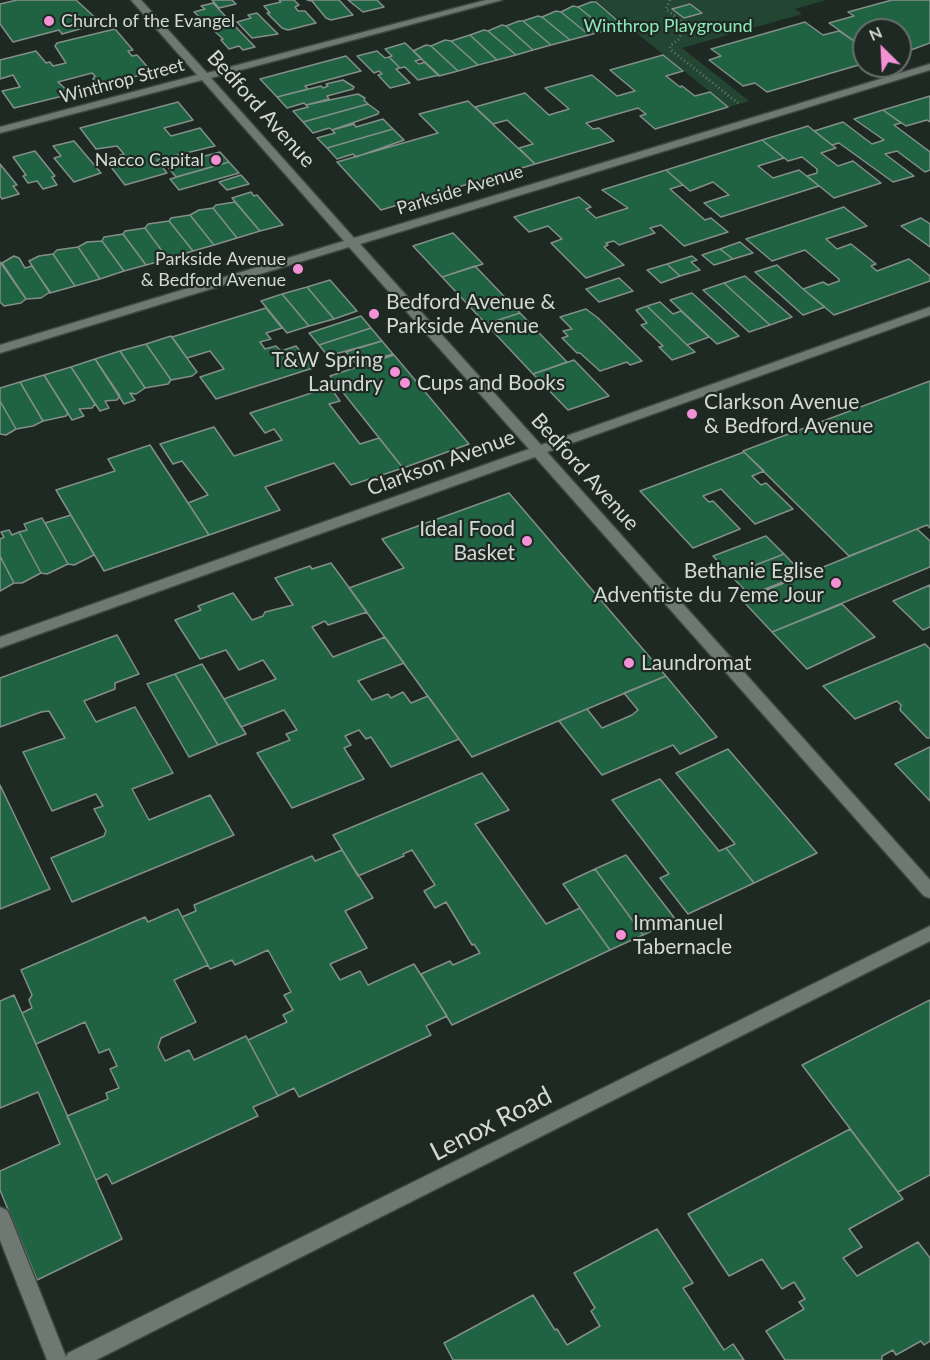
<!DOCTYPE html>
<html>
<head>
<meta charset="utf-8">
<style>
	body { margin:0 }
	#map { position:relative; width:930px; height:1360px; overflow:hidden; background:#1f2923; font-family:Lato,sans-serif }
	canvas { display:block }
	.north { position:absolute; left:852px; top:18px; width:60px; height:60px; box-sizing:border-box; background:#1f2923; border:2px solid #676f6a; border-radius:50%; rotate:336deg; font-size:16px; font-weight:700; line-height:24px; text-align:center; color:#d3d9d5 }
	.north::after { content:''; display:block; margin:auto; width:21px; height:27px; background:#f391d6; clip-path:polygon(50% 0,100% 100%,50% 72%,0 100%) }
</style>
</head>
<body>
<div id="map">
<canvas width="930" height="1360"></canvas>
<div class="north">N</div>
</div>
<script>
const c = document.querySelector('canvas').getContext('2d');
c.lineJoin = 'round';
function fillPath(path, color) {
  c.fillStyle = color;
  c.fill(path, 'evenodd');
}
function shape(rows) {
  const path = new Path2D();
  for (const r of rows) {
    path.moveTo(r[0], r[1]);
    for (let i = 2; i < r.length; i += 2) path.lineTo(r[i], r[i + 1]);
  }
  return path;
}
function stroke(path, color, width, dash) {
  c.strokeStyle = color;
  c.lineWidth = width;
  c.lineCap = dash ? 'butt' : 'round';
  c.setLineDash(dash || []);
  c.stroke(path);
}
function write(font, color, halo, rows, align = 'center') {
  c.font = font + ' Lato,sans-serif';
  c.lineWidth = 4.5;
  c.setLineDash([]);
  c.textBaseline = 'middle';
  c.strokeStyle = halo;
  c.fillStyle = color;
  for (const [text, x, y, turn = 0] of rows) {
    c.save();
    c.translate(x, y);
    c.rotate((+turn || 0) * Math.PI / 180);
    c.textAlign = isNaN(turn) ? turn : align;
    if (halo) c.strokeText(text, 0, 0);
    c.fillText(text, 0, 0);
    c.restore();
  }
}
const green = shape([
	[595,0,826,0,795,9,802,14,682,48,749,101,729,107]
]);
const building = shape([
	[17,0,76,0,101,23,62,34,59,30,13,42,0,24,0,4,17,0],
	[212,0,232,0,236,4,219,8,212,0],
	[279,0,294,0,299,5,295,7,298,11,305,11,316,23,288,30,282,28,267,13,270,13,264,6,281,2,279,0],
	[307,0,339,0,353,15,331,20,326,18,312,1,307,0],
	[348,0,377,0,384,7,363,12,348,0],
	[892,0,930,0,930,43,900,54,900,30,864,30,864,48,829,23,854,16,848,12,892,0],
	[591,2,596,2,624,26,607,30,578,7,591,2],
	[213,3,230,21,255,47,243,50,239,46,229,49,221,40,223,39,194,12,205,9,201,6,213,3],
	[690,4,702,13,684,18,672,9,690,4],
	[573,6,578,7,607,30,589,35,561,12,573,6],
	[556,11,561,12,589,35,570,40,542,17,556,11],
	[257,13,278,34,252,38,237,22,251,18,248,15,257,13],
	[538,16,542,17,570,40,551,45,523,21,538,16],
	[519,21,523,21,551,45,533,50,506,26,519,21],
	[805,22,823,35,839,31,864,48,864,58,857,60,862,64,767,92,755,83,743,86,709,60,721,56,711,49,805,22],
	[502,25,506,26,533,50,516,55,488,31,502,25],
	[115,29,133,50,128,51,132,56,137,55,152,72,99,86,93,79,95,76,92,73,58,82,71,94,14,108,2,91,20,87,13,75,0,79,0,60,36,51,46,63,50,62,53,66,66,63,55,46,57,43,115,29],
	[484,30,488,31,516,55,497,60,470,35,484,30],
	[470,35,497,60,478,65,451,41,470,35],
	[445,40,451,41,478,65,458,71,431,46,445,40],
	[405,43,422,59,415,61,419,64,425,62,439,75,418,80,405,67,400,68,389,57,392,56,385,49,405,43],
	[426,45,431,46,458,71,439,76,413,51,426,45],
	[377,51,385,58,389,57,400,68,396,69,410,83,390,88,378,75,382,74,379,71,374,73,357,56,377,51],
	[663,55,683,71,666,76,680,87,682,86,695,96,710,92,728,107,655,129,640,116,646,114,638,108,586,123,593,129,599,128,614,141,535,164,519,148,533,144,507,120,493,124,475,107,525,93,549,115,569,109,545,88,592,75,617,96,635,91,610,70,663,55],
	[346,56,361,71,305,86,308,89,277,97,260,79,346,56],
	[343,80,354,87,353,89,327,96,329,99,306,105,304,103,287,108,277,97,321,86,323,88,328,86,326,84,343,80],
	[358,94,365,98,364,100,368,104,303,122,293,111,308,107,306,105,358,94],
	[930,96,930,122,927,120,906,126,883,110,930,96],
	[468,101,535,164,381,210,337,162,438,133,419,114,468,101],
	[178,102,193,120,164,128,171,136,200,128,215,146,157,160,167,173,125,185,111,167,126,163,120,155,124,154,117,146,96,149,80,128,178,102],
	[368,104,379,112,378,114,332,130,329,128,313,133,303,122,368,104],
	[883,110,901,123,894,125,930,152,930,170,925,172,897,151,885,154,914,176,893,182,839,143,832,145,814,131,843,122,872,144,884,140,854,119,883,110],
	[383,119,393,129,327,148,317,138,335,133,332,130,354,124,356,127,383,119],
	[808,126,836,148,821,153,838,166,853,161,881,183,834,198,807,176,817,173,817,169,802,157,788,161,762,140,808,126],
	[393,129,404,140,356,157,353,154,337,159,327,148,393,129],
	[762,140,784,158,758,166,773,178,799,170,819,186,721,217,704,203,729,195,713,182,690,191,666,170,762,140],
	[74,141,101,173,74,182,54,158,61,156,53,146,74,141],
	[35,151,55,176,52,177,57,185,43,189,37,181,28,183,23,176,26,175,13,157,35,151],
	[220,152,229,162,176,177,167,166,220,152],
	[229,162,239,173,179,190,170,179,229,162],
	[0,164,17,185,13,186,19,194,2,199,0,196,0,164],
	[666,170,683,185,670,189,705,220,711,218,728,232,684,246,661,225,650,228,655,233,619,245,614,241,606,243,608,245,604,247,624,265,586,278,551,243,562,239,548,226,529,232,514,217,579,197,591,207,586,209,596,218,628,208,602,190,666,170],
	[241,175,249,184,227,190,219,182,241,175],
	[251,192,254,196,257,195,283,225,260,231,232,198,251,192],
	[235,202,260,231,237,238,213,208,216,205,235,202],
	[844,207,867,226,826,239,837,249,851,244,876,264,871,266,877,271,909,259,930,276,930,281,834,315,803,289,823,282,828,285,839,281,839,279,805,250,772,261,746,239,844,207],
	[213,208,237,238,214,245,190,215,199,210,213,208],
	[190,215,214,245,193,251,169,221,171,218,190,215],
	[921,218,930,224,930,247,901,226,921,218],
	[169,221,193,251,168,259,145,228,148,224,169,221],
	[145,228,168,259,146,265,123,234,125,231,145,228],
	[453,233,483,264,442,277,413,246,453,233],
	[123,234,146,265,124,271,102,241,104,237,123,234],
	[102,241,124,271,100,279,78,247,87,242,102,241],
	[740,242,753,253,733,259,720,249,740,242],
	[78,247,100,279,75,286,53,254,57,250,78,247],
	[720,249,733,259,714,265,702,255,720,249],
	[53,254,75,286,50,293,29,261,39,256,53,254],
	[14,256,19,258,25,268,32,266,50,292,41,298,26,299,2,263,14,256],
	[692,256,697,260,691,262,700,270,680,276,667,264,692,256],
	[0,262,26,299,21,303,4,306,0,302,0,262],
	[667,264,680,276,661,283,647,270,667,264],
	[777,265,803,289,825,307,803,315,755,272,777,265],
	[475,266,520,313,486,324,442,277,475,266],
	[745,276,792,317,770,325,724,283,745,276],
	[619,278,633,291,599,302,586,289,619,278],
	[330,280,357,311,334,319,307,287,330,280],
	[724,283,770,325,749,332,703,290,724,283],
	[307,287,334,319,309,326,282,294,307,287],
	[692,293,739,336,717,344,670,300,692,293],
	[282,294,309,326,287,333,261,301,282,294],
	[660,302,673,314,681,311,709,337,687,345,647,306,660,302],
	[647,306,687,345,695,352,672,360,659,347,663,346,641,325,647,323,636,310,647,306],
	[266,308,282,328,266,333,271,339,260,342,265,349,276,346,281,351,296,346,313,368,216,399,200,377,224,369,210,351,187,358,172,337,266,308],
	[586,309,598,318,642,361,630,365,627,362,600,371,580,353,577,353,562,338,568,336,563,331,572,329,560,317,586,309],
	[520,313,567,362,533,374,486,324,520,313],
	[361,316,371,328,319,345,309,333,361,316],
	[371,328,382,341,328,356,319,345,371,328],
	[171,336,197,372,192,376,171,380,146,344,171,336],
	[382,341,393,354,357,365,346,352,382,341],
	[146,344,171,380,168,384,145,388,120,351,146,344],
	[120,351,145,388,136,394,130,393,135,400,124,404,95,359,120,351],
	[394,355,469,444,403,468,330,376,394,355],
	[95,359,120,396,117,400,105,401,109,408,100,411,71,367,95,359],
	[574,360,609,396,568,410,533,374,574,360],
	[71,367,95,404,92,408,79,409,84,416,72,420,44,375,71,367],
	[44,375,68,413,66,416,43,421,20,382,44,375],
	[930,381,930,528,927,525,849,556,743,451,930,381],
	[20,382,43,421,33,426,16,429,0,401,0,388,20,382],
	[330,387,340,401,329,404,360,444,379,438,403,468,351,485,334,463,265,487,280,510,209,535,188,503,208,495,182,461,173,464,160,444,214,427,234,456,282,440,274,429,265,433,250,413,330,387],
	[0,401,16,429,6,435,0,434,0,401],
	[150,445,209,535,104,571,56,490,115,471,108,459,150,445],
	[744,452,764,471,752,476,761,485,766,483,793,509,755,524,721,489,703,496,709,502,713,501,740,529,693,548,640,491,744,452],
	[509,493,666,676,472,757,349,588,404,568,382,539,509,493],
	[71,515,94,555,74,565,68,564,45,523,71,515],
	[42,518,68,564,47,574,41,573,19,532,27,530,24,524,42,518],
	[917,529,930,541,930,567,772,632,742,600,917,529],
	[9,530,12,535,19,532,41,573,22,583,14,583,0,556,0,539,4,537,1,532,9,530],
	[766,536,784,554,730,575,713,556,766,536],
	[784,554,803,574,750,595,730,575,784,554],
	[0,556,14,583,0,591,0,556],
	[331,563,367,612,328,625,325,621,312,627,333,657,385,637,404,663,358,681,372,700,388,694,391,698,403,692,411,703,428,696,459,739,391,767,371,737,366,739,359,730,345,736,351,745,344,748,364,779,292,808,257,753,290,740,286,734,297,730,284,710,241,727,224,699,276,679,263,660,239,670,226,650,200,659,175,620,201,610,198,606,233,593,252,620,263,616,265,612,293,605,275,578,310,566,312,569,331,563],
	[930,585,930,627,923,630,893,601,930,585],
	[842,604,875,637,807,669,772,632,842,604],
	[117,635,139,674,115,683,115,689,84,701,96,722,135,707,173,773,132,789,149,820,210,795,234,835,72,902,51,858,104,836,106,831,94,809,103,806,96,794,52,811,23,752,65,738,49,711,41,712,0,727,0,678,117,635],
	[925,644,930,649,930,738,927,738,900,710,901,705,897,701,855,719,823,686,925,644],
	[202,664,246,734,218,745,175,674,202,664],
	[175,674,218,745,189,757,147,684,175,674],
	[666,676,717,737,680,754,673,745,602,775,559,721,587,709,602,728,632,715,638,710,624,693,666,676],
	[930,747,930,801,895,764,930,747],
	[728,749,817,853,754,883,726,848,735,844,676,773,728,749],
	[482,773,509,810,475,824,546,924,580,908,610,950,452,1025,421,974,450,961,453,965,480,953,474,944,472,945,446,902,435,908,424,891,435,885,412,850,403,854,404,856,358,876,333,835,482,773],
	[660,779,719,851,726,848,754,883,688,914,660,878,669,874,612,800,660,779],
	[0,785,50,889,0,909,0,785],
	[342,850,373,898,345,911,367,948,330,964,340,980,360,971,368,985,414,964,447,1016,426,1026,431,1035,299,1097,294,1088,278,1096,248,1040,287,1022,283,1015,293,1010,284,995,291,992,268,950,235,965,232,960,210,969,182,917,196,911,194,905,312,856,315,861,342,850],
	[626,855,676,920,643,935,595,869,626,855],
	[595,869,643,935,610,950,563,884,595,869],
	[178,909,208,965,174,980,196,1022,161,1038,158,1047,165,1061,189,1050,194,1060,246,1036,278,1096,253,1107,258,1116,112,1184,107,1174,96,1180,67,1116,108,1099,106,1093,119,1088,110,1069,117,1066,109,1049,99,1053,85,1022,36,1044,22,1013,32,1008,29,1000,32,995,21,970,145,917,148,922,178,909],
	[14,995,122,1239,37,1280,0,1190,0,1171,60,1144,38,1092,0,1108,0,1001,14,995],
	[930,1000,930,1175,898,1192,802,1065,930,1000],
	[850,1129,903,1199,849,1229,862,1247,843,1258,857,1276,918,1242,930,1258,930,1341,924,1345,921,1341,896,1355,893,1350,882,1356,882,1360,785,1360,766,1331,804,1309,799,1302,805,1299,794,1282,782,1289,762,1259,729,1276,688,1214,850,1129],
	[657,1229,693,1283,683,1288,724,1350,733,1344,744,1360,453,1360,444,1343,533,1295,555,1330,557,1329,567,1345,600,1326,591,1311,595,1308,574,1273,657,1229]
]);
const path = shape([
	[670,0,666,9,681,21,682,33,679,39,670,46,671,50,738,103]
]);
const minor = shape([
	[131,0,141,0,207,73,486,0,502,0,211,78,354,238,930,64,930,70,360,244,541,445,930,307,930,315,547,452,930,880,930,898,924,896,535,457,0,648,0,637,529,449,349,247,0,353,0,345,344,241,202,80,0,133,0,127,197,75,131,0],
	[930,926,930,941,96,1360,47,1360,0,1240,0,1207,7,1210,10,1216,66,1357,68,1353,930,926]
]);
const markers = [
	[49,21,6,"#f391d6"],
	[216,160,6,"#f391d6"],
	[298,269,6,"#f391d6"],
	[374,314,6,"#f391d6"],
	[395,372,6,"#f391d6"],
	[405,383,6,"#f391d6"],
	[692,414,6,"#f391d6"],
	[527,541,6,"#f391d6"],
	[836,583,6,"#f391d6"],
	[629,663,6,"#f391d6"],
	[621,935,6,"#f391d6"]
];
const farPoinames = [
	["Church of the Evangel",61,21,"left"],
	["Nacco Capital",204,160],
	["Parkside Avenue",286,259],
	["& Bedford Avenue",286,280]
];
const farParknames = [
	["Winthrop Playground",668,26]
];
const farStreetnames = [
	["Winthrop Street",122,81,-15],
	["Parkside Avenue",460,190,-17]
];
const streetNames = [
	["Bedford Avenue",261,109,48],
	["Clarkson Avenue",441,463,-20],
	["Bedford Avenue",585,472,48]
];
const poiNames = [
	["Bedford Avenue &",386,302],
	["Parkside Avenue",386,326],
	["T&W Spring",383,360,"right"],
	["Laundry",383,384,"right"],
	["Cups and Books",417,383],
	["Clarkson Avenue",704,402],
	["& Bedford Avenue",704,426],
	["Ideal Food",515,529,"right"],
	["Basket",515,553,"right"],
	["Bethanie Eglise",824,571,"right"],
	["Adventiste du 7eme Jour",824,595,"right"],
	["Laundromat",641,663],
	["Immanuel",633,923],
	["Tabernacle",633,947]
];
const nearStreetnames = [
	["Lenox Road",491,1124,-27]
];
fillPath(green, '#234633');
fillPath(building, '#1f6343');
stroke(building, '#838f88', 1.5);
stroke(minor, '#3e4641', 3);
stroke(path, '#6c746f', 3, [1, 3]);
fillPath(minor, '#6d7972');
for (const [x, y, r, color] of markers) {
  const dot = new Path2D();
  dot.arc(x, y, r, 0, 2 * Math.PI);
  c.fillStyle = color;
  c.fill(dot);
  stroke(dot, '#1f2923', 2);
}
write('18px', '#d3d9d5', '#1f2923', farPoinames, 'right');
write('18px', '#8cebb7', '#1f2923', farParknames);
write('18px', '#d3d9d5', '#1f2923', farStreetnames);
write('21px', '#d3d9d5', '#1f2923', streetNames);
write('21px', '#d3d9d5', '#1f2923', poiNames, 'left');
write('26px', '#d3d9d5', '#1f2923', nearStreetnames);
</script>
</body>
</html>
